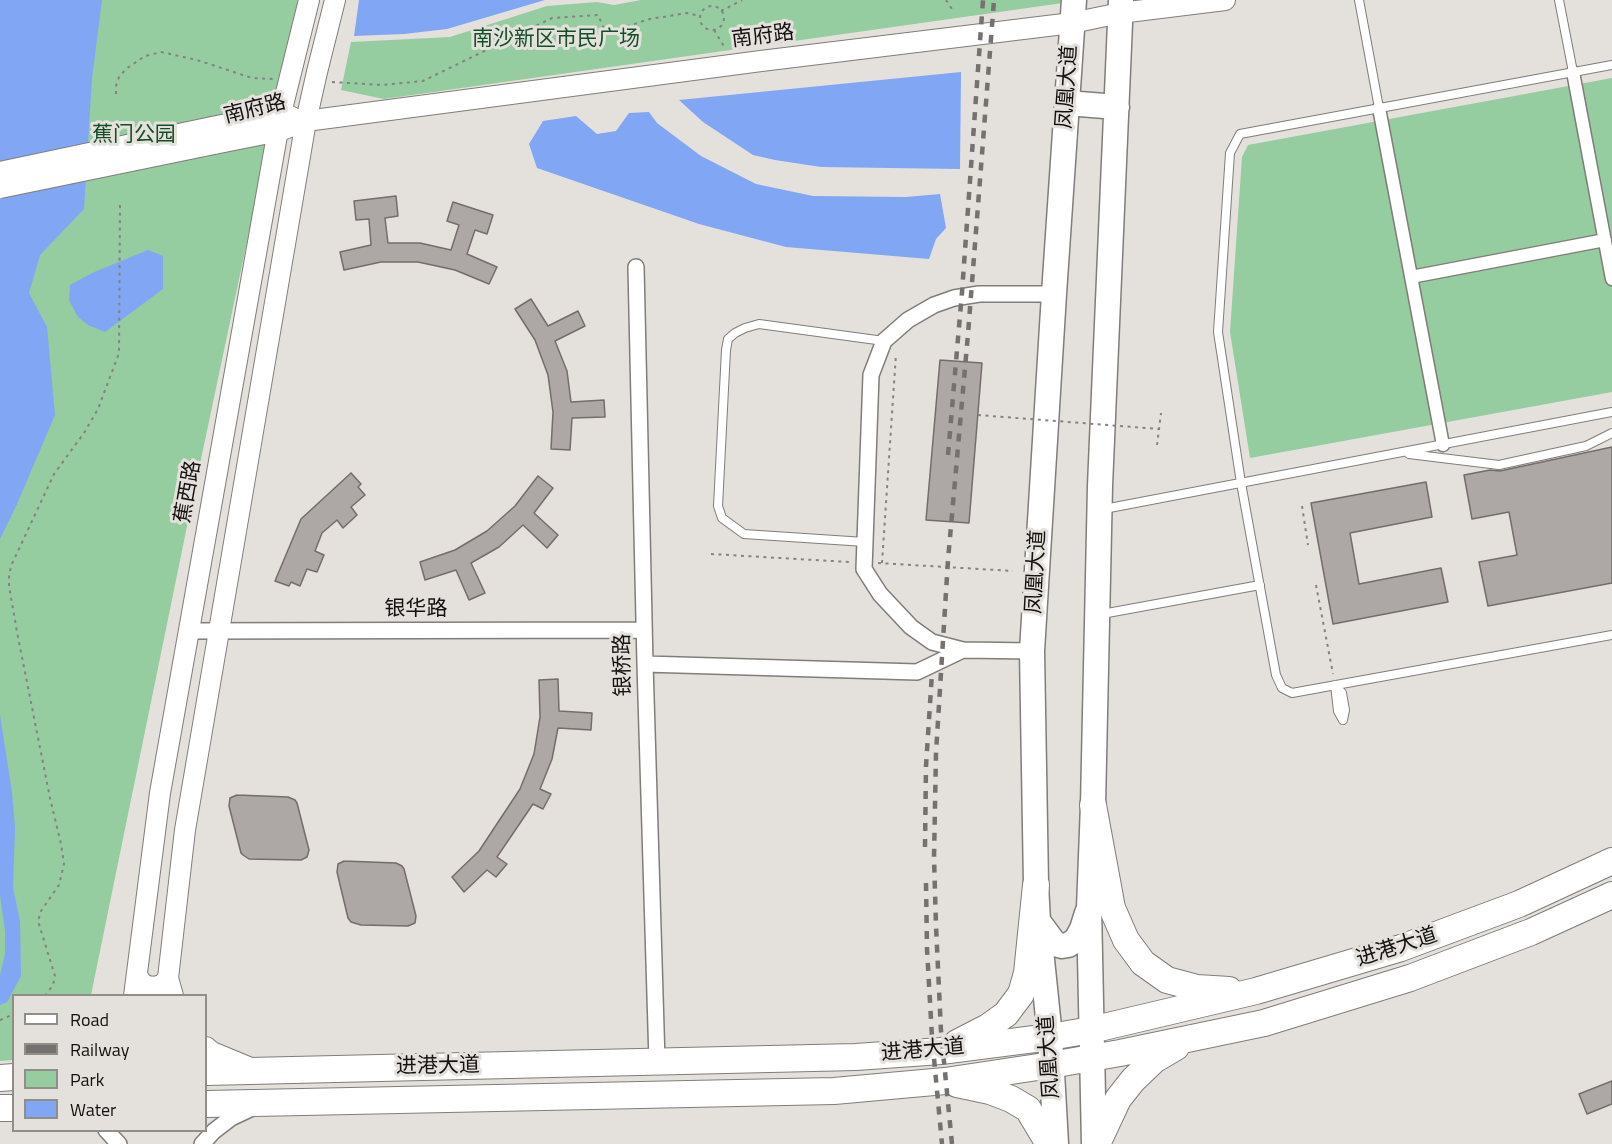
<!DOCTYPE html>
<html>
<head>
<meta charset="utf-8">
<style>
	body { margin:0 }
	#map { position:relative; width:1612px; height:1144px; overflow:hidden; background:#e4e0db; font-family:"Titillium Web",sans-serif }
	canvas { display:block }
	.legend { position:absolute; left:12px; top:994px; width:195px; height:138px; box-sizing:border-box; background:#e4e0db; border:2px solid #918e8a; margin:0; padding:8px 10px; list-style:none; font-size:18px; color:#141211 }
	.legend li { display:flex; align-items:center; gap:12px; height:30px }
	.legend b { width:30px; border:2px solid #918e8a }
</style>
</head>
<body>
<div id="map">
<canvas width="1612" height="1144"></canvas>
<ul class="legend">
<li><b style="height:8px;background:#fff"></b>Road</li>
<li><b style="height:8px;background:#74716e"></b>Railway</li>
<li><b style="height:16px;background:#95cca0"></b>Park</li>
<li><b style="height:16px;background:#81a6f4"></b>Water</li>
</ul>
</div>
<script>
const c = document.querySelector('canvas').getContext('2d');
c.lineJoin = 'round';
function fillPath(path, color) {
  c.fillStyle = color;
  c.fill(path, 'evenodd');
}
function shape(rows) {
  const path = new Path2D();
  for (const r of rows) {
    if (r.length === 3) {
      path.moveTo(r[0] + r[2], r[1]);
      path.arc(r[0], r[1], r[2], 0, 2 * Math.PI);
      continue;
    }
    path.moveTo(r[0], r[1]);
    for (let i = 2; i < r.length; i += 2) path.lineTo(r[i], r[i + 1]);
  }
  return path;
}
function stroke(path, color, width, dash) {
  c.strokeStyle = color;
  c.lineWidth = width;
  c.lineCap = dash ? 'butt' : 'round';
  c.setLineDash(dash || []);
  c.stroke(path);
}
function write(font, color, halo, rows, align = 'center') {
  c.font = font + ' "Titillium Web","Noto Sans SC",sans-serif';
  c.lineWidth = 6;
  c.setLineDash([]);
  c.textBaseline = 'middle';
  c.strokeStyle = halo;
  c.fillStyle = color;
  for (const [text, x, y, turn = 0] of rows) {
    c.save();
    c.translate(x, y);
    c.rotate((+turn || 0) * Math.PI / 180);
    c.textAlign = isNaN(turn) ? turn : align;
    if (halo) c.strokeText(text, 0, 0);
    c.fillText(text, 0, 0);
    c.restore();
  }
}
const green = shape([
	[0,0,298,0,193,497,91,995,14,996,13,1060,0,1061],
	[641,0,1084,0,384,99,341,90,351,42,450,37,547,6,597,2,614,5],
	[1612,78,1612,392,1250,458,1230,332,1242,157,1248,145]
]);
const water = shape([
	[0,0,102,0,92,78,84,209,40,255,29,293,47,327,55,415,17,504,0,539],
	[359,0,545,0,447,29,404,34,354,36],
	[961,72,960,169,821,167,775,160,753,155,703,122,679,100],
	[649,112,657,123,701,156,756,184,813,196,906,197,940,194,946,228,936,239,929,259,786,247,699,224,537,168,529,144,543,121,576,116,597,134,616,131,629,113],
	[148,250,163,256,163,289,105,332,88,325,78,317,69,300,70,285,92,273],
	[0,715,12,792,15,828,13,888,20,921,21,976,7,1002,0,1005,0,975,5,954,5,931,0,895]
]);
const building = shape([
	[396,196,398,216,385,218,388,243,420,243,451,250,459,225,447,221,453,202,493,215,487,234,475,230,467,254,497,267,489,284,455,270,418,262,381,262,344,270,340,252,371,245,369,219,356,220,354,201,396,196],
	[531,299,548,326,578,311,585,326,555,341,567,371,571,402,604,400,605,417,572,418,570,450,551,449,553,412,548,375,535,340,515,309,531,299],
	[940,360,982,363,969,523,926,520,940,360],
	[1612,447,1612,583,1488,606,1479,562,1517,555,1509,512,1472,519,1464,475,1490,470,1500,471,1612,447],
	[351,473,361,484,358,487,365,495,351,507,357,515,343,528,337,520,322,533,315,551,324,555,317,572,307,569,300,586,291,582,289,586,275,581,301,519,351,473],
	[538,476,553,488,534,513,558,535,547,548,523,525,499,547,471,563,485,593,469,600,456,570,425,580,420,562,455,550,487,531,515,506,538,476],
	[1426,482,1432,517,1350,533,1359,584,1441,568,1448,602,1333,624,1311,503,1426,482],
	[558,679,559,711,592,713,591,730,558,728,552,759,540,789,551,794,543,809,533,804,497,857,507,864,496,877,487,870,464,892,452,877,479,851,520,789,534,754,540,717,539,680,558,679],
	[237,795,288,797,295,800,297,803,309,850,307,857,301,860,249,859,243,855,241,853,229,806,230,798,237,795],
	[344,861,396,863,402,866,404,869,416,916,415,923,408,926,361,925,351,922,348,918,337,872,338,864,344,861],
	[1612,1081,1612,1104,1587,1114,1579,1094,1612,1081]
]);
const path = shape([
	[946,0,954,12],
	[712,18,12],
	[721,11,742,0],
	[714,30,725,48],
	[332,82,383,85,423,81,552,18,598,15,606,33,650,19,687,13,700,16],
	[116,94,116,86,119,77,126,69,145,56,161,52,197,60,252,78,273,79],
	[1157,445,1161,413],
	[1302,506,1308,545],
	[711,554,849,562],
	[878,563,1013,571],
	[882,563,896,354],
	[1316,585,1333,674],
	[45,996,53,985,55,976,38,921,41,911,59,885,64,864,61,844,50,798,17,632,9,586,9,577,11,566,54,474,84,433,98,409,119,353,120,201],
	[0,1020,14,1014]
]);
const service = shape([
	[1359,0,1379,108],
	[1559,0,1573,72],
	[1612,65,1240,134,1230,153,1218,332,1241,483,1276,675,1282,688,1292,693,1612,635],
	[1409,454,1499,465,1586,446,1612,433],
	[1104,509,1612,412],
	[865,542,744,534,722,518,718,506,726,350,728,339,735,333,745,328,759,324,884,341],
	[1102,614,1260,585],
	[1335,685,1342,693,1345,710,1343,720],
	[1335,685,1338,711,1343,720]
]);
const pedestrian = shape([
	[1573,72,1612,279],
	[1379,108,1443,445],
	[1411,277,1605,240]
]);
const minor = shape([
	[636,267,645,664,657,1061],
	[189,631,644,630],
	[1032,651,963,650,932,642,911,627,880,594,864,569,871,375,884,341,908,320,934,305,954,298,979,294,1054,294],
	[645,664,917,672,963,650],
	[106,1130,119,1144],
	[202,1144,214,1131,231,1118,252,1108]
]);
const tertiary = shape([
	[212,127,281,113,292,117],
	[214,144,279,131,306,121,761,61,1072,23,1120,13,1225,0],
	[137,975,141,982,147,986,155,987,163,984,168,978],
	[134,996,160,793,281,113,309,0],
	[173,996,168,978,185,830,306,121,317,72,335,0],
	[206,1047,212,1052,253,1069]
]);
const primary = shape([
	[1067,103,1117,107],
	[1038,921,1055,944,1062,946,1068,945,1076,940,1082,929,1087,913],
	[1056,1144,1050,1037,1038,921,1036,885,1032,651,1054,294,1074,0],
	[1094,1144,1089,908,1093,805,1100,486,1121,0]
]);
const trunk = shape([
	[1093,805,1112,908,1126,940,1143,963,1167,980,1197,988,1229,990],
	[957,1043,988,1027,1006,1014,1021,994,1027,973,1036,885],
	[206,1072,856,1057,941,1051,1050,1037,1091,1030,1256,991,1401,948,1519,904,1612,861],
	[0,1078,14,1077],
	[957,1084,990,1091,1011,1099,1028,1109,1049,1144],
	[206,1104,834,1091,945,1081,1051,1065,1120,1053,1264,1023,1410,978,1531,932,1612,895],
	[0,1108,14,1108],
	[1097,1144,1118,1099,1133,1080,1154,1060,1176,1047]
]);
const rail = shape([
	[948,455,962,292,983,0],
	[925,847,926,766,932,673],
	[926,883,927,949,932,1037,942,1144],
	[952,1144,941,1031,936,926,934,858,936,753,948,560,968,334,994,0]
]);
const pathBridge = shape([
	[225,117,240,114],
	[978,415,1159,429]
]);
const tertiaryBridge = shape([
	[0,172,212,127],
	[0,188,214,144]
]);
const streetNames = [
	["南府路",763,37,-7],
	["凤凰大道",1068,87,-86],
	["南府路",255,110,-14],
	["蕉西路",189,492,-80],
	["凤凰大道",1037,572,-87],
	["银华路",416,610],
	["银桥路",624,665,-91],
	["进港大道",1397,948,-18],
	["进港大道",923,1051,-5],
	["凤凰大道",1050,1057,-94],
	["进港大道",438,1067,-1]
];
const parkNames = [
	["南沙新区市民广场",556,40],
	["蕉门公园",134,136]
];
fillPath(green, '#95cca0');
fillPath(water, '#81a6f4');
fillPath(building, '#ada7a5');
stroke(building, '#736d6c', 1.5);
stroke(service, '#817d79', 10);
stroke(pedestrian, '#817d79', 15);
stroke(minor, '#817d79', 18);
stroke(tertiary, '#817d79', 22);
stroke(primary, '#817d79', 27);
stroke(trunk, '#817d79', 28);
stroke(path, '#86827f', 2, [3, 4.5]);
stroke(service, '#fff', 8);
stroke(pedestrian, '#fff', 12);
stroke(minor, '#fff', 15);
stroke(tertiary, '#fff', 20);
stroke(primary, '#fff', 24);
stroke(trunk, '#fff', 26);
stroke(rail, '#74716e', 4.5, [8, 8]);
stroke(tertiaryBridge, '#817d79', 22, []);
stroke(pathBridge, '#86827f', 2, [3, 4.5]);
stroke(tertiaryBridge, '#fff', 20);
write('21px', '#141211', '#e4e0db', streetNames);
write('21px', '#124f27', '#e4e0db', parkNames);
</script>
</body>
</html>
